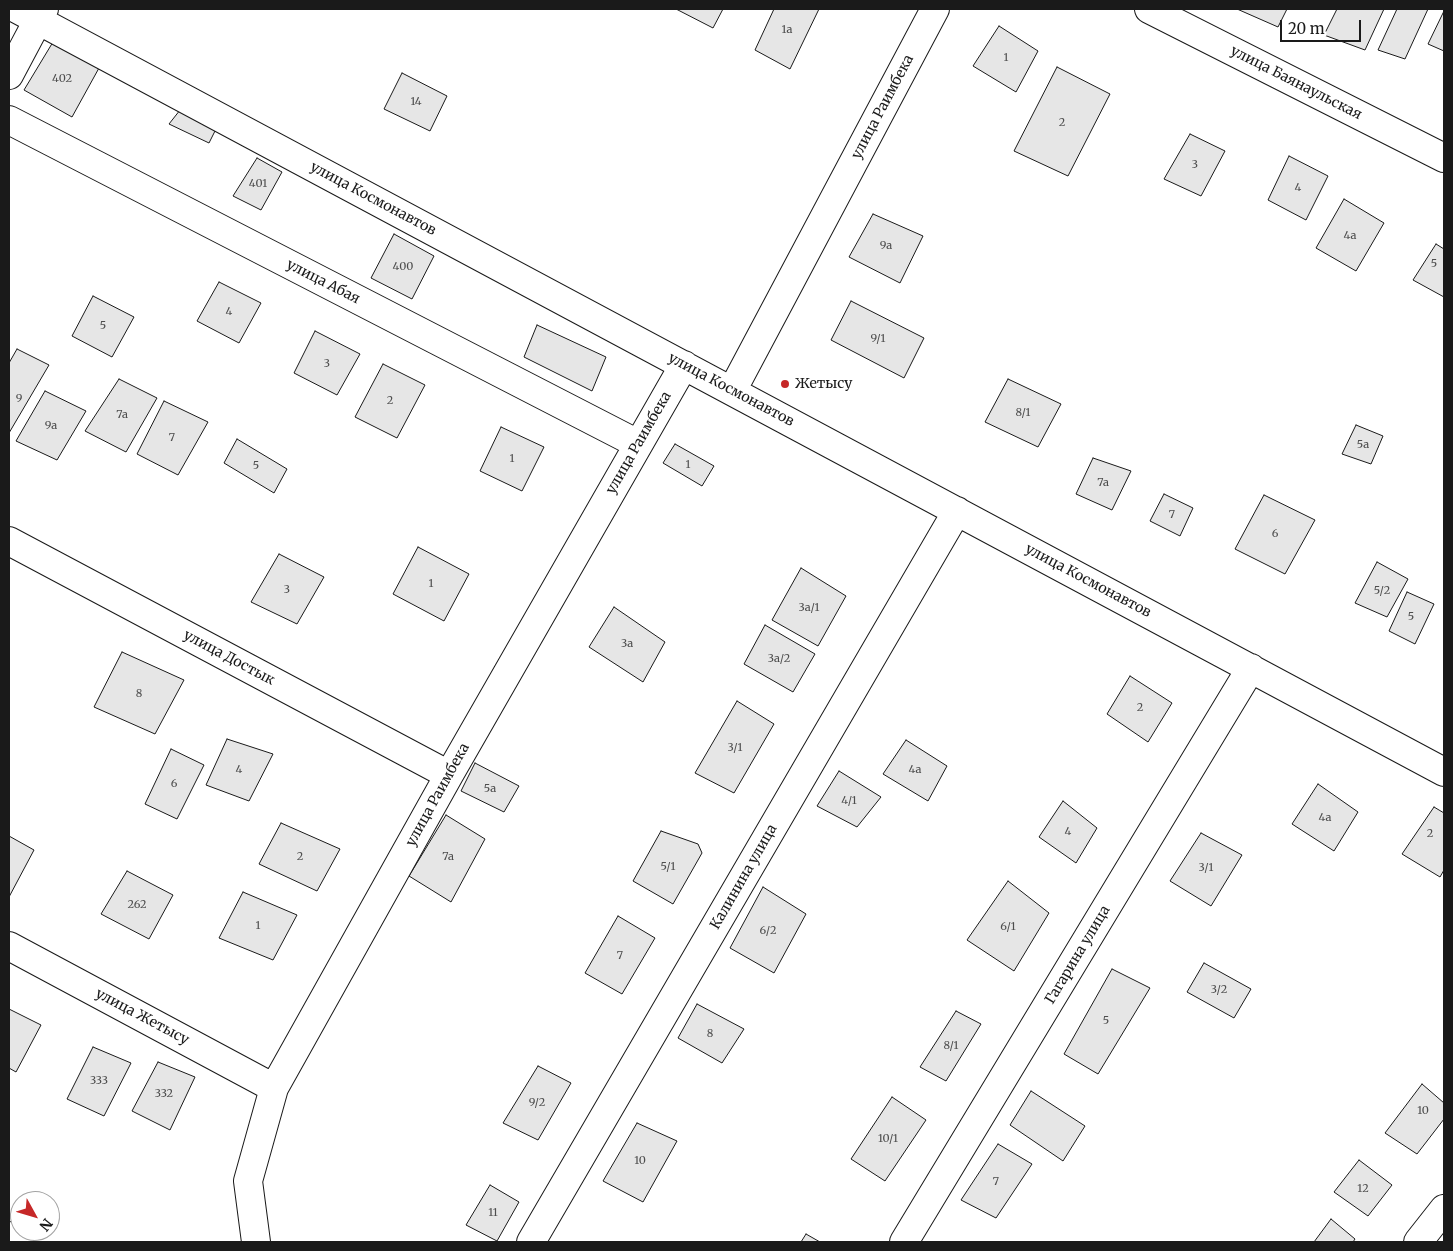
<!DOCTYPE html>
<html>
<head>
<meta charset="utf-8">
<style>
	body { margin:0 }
	#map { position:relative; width:1453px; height:1251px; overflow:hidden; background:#fff; font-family:Merriweather,serif }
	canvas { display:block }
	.frame { position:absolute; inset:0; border:10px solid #1a1a1a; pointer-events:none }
	.north { position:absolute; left:10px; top:1191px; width:50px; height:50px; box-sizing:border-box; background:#fff; border:1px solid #a3a3a3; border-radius:50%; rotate:129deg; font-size:14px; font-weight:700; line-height:20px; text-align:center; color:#1a1a1a }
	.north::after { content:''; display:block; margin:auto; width:18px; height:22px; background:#c62828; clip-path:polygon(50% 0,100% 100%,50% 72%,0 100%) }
	.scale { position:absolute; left:1280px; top:20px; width:81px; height:22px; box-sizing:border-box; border:2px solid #1a1a1a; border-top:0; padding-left:6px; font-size:15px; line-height:18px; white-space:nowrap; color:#1a1a1a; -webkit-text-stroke:4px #fff; paint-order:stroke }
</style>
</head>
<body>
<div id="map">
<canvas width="1453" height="1251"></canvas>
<div class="frame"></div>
<div class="north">N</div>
<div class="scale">20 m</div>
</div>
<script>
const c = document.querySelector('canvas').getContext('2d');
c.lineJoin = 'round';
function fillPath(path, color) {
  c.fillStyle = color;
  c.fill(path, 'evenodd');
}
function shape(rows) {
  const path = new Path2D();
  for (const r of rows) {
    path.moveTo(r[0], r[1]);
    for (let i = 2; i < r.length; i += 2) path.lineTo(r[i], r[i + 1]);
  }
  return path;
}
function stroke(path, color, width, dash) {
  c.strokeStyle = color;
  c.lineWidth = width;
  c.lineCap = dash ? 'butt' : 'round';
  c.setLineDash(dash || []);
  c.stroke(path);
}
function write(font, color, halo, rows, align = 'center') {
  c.font = font + ' Merriweather,serif';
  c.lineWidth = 4;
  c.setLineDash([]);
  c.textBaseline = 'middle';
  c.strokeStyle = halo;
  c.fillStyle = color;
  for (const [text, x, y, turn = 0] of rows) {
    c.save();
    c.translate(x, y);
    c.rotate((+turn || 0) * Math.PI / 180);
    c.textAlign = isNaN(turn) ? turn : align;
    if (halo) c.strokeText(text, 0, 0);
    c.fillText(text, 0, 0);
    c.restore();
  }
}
const building = shape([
	[676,9,723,9,713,28,676,9],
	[774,9,819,9,790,69,755,50,774,9],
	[1237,9,1287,9,1278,27,1237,9],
	[1337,9,1384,9,1365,50,1324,35,1337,9],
	[1397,9,1428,9,1405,59,1378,50,1397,9],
	[1444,11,1444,51,1428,44,1444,11],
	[999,26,1038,51,1016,92,973,66,999,26],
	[53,42,99,68,72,117,24,90,53,42],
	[1057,67,1110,94,1068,176,1014,151,1057,67],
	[402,73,447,96,430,131,384,109,402,73],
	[184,105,219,123,209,143,169,124,184,105],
	[1190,134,1225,151,1201,196,1164,179,1190,134],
	[1289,156,1328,176,1306,220,1268,200,1289,156],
	[257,158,282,172,261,210,233,196,257,158],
	[1344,199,1384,223,1356,271,1316,248,1344,199],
	[873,214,923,236,900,283,849,257,873,214],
	[394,234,434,256,412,299,371,278,394,234],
	[1436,244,1444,249,1444,297,1413,280,1436,244],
	[219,282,261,303,239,343,197,321,219,282],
	[93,296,134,317,112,357,72,336,93,296],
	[851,301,924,338,904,378,831,340,851,301],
	[537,325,606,357,592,391,524,357,537,325],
	[315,331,360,354,337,395,294,373,315,331],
	[17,349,49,365,9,433,9,363,17,349],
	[383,364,425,385,397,438,355,417,383,364],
	[119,379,157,398,126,452,85,431,119,379],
	[1008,379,1061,404,1038,447,985,422,1008,379],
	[45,391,86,411,57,460,16,441,45,391],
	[164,401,208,422,178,475,137,454,164,401],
	[1356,425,1383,436,1371,464,1342,454,1356,425],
	[501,427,544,447,522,491,480,471,501,427],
	[237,439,287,469,274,493,224,463,237,439],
	[675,444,714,466,702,486,663,463,675,444],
	[1093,458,1131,471,1112,510,1076,494,1093,458],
	[1164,494,1193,508,1180,536,1150,521,1164,494],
	[1264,495,1315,520,1285,574,1235,549,1264,495],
	[418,547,469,574,444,621,393,594,418,547],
	[279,554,324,577,297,624,251,602,279,554],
	[1377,562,1408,579,1387,617,1355,603,1377,562],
	[801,568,846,596,818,646,772,620,801,568],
	[1407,592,1434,604,1415,644,1389,631,1407,592],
	[614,607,665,642,643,682,589,647,614,607],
	[765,625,815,654,793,692,744,664,765,625],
	[122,652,184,680,155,734,94,707,122,652],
	[1130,676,1172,703,1148,742,1107,714,1130,676],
	[737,701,774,724,734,793,695,773,737,701],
	[227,739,273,754,249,801,206,785,227,739],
	[906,740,947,766,928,801,883,774,906,740],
	[171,749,204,765,177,819,145,804,171,749],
	[475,763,519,786,504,812,461,791,475,763],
	[839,771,881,797,857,827,817,806,839,771],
	[1318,784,1358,812,1334,851,1292,824,1318,784],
	[1063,801,1097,828,1076,863,1039,837,1063,801],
	[1434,807,1444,813,1444,870,1440,877,1402,854,1434,807],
	[446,815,485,839,451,902,409,876,446,815],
	[281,823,340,849,317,891,259,864,281,823],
	[661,831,698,844,702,853,673,904,633,881,661,831],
	[1201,833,1242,855,1211,906,1170,881,1201,833],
	[9,836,34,850,9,897,9,836],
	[127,871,173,895,149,939,101,914,127,871],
	[1008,881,1049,913,1014,971,967,940,1008,881],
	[763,887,806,914,774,973,730,948,763,887],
	[243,892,297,915,273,960,219,938,243,892],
	[618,916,655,938,622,994,585,973,618,916],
	[1204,963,1251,989,1234,1018,1187,992,1204,963],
	[1112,969,1150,988,1098,1074,1064,1054,1112,969],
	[697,1004,744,1029,722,1063,678,1038,697,1004],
	[9,1009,41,1025,16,1072,9,1068,9,1009],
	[956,1011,981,1024,946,1081,920,1067,956,1011],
	[93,1047,131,1063,104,1116,67,1099,93,1047],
	[158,1062,195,1077,170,1130,132,1111,158,1062],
	[538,1066,571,1083,538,1140,503,1123,538,1066],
	[1422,1084,1444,1103,1444,1119,1417,1154,1385,1133,1422,1084],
	[1031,1091,1085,1126,1063,1161,1010,1125,1031,1091],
	[892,1097,926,1120,885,1181,851,1159,892,1097],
	[637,1123,677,1141,643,1202,603,1181,637,1123],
	[998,1144,1032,1164,996,1218,961,1200,998,1144],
	[1359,1160,1392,1185,1368,1216,1334,1192,1359,1160],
	[490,1185,519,1202,497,1241,466,1225,490,1185],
	[1331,1219,1355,1239,1353,1242,1314,1242,1331,1219],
	[806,1234,820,1242,801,1242,806,1234]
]);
const minor = shape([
	[17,9,1444,772],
	[1149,9,1444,158],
	[9,75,44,9],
	[9,120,638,444],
	[732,391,935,9],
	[9,541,449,775],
	[9,946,274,1088],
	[9,1236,19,1242],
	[256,1242,248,1181,274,1088,449,775,684,365],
	[531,1242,957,511],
	[904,1242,1251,668],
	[1418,1242,1444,1209]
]);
const markers = [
	[785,384,5,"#c62828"]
];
const numberNames = [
	["1а",787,30],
	["1",1006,58],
	["402",62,79],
	["14",416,102],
	["2",1062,123],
	["3",1195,165],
	["401",258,184],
	["4",1298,188],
	["4а",1350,236],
	["9а",886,246],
	["5",1434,264],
	["400",403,267],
	["4",229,312],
	["5",103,326],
	["9/1",878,339],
	["3",327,364],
	["9",19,399],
	["2",390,401],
	["8/1",1023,413],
	["7а",122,415],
	["9а",51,426],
	["7",172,438],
	["5а",1363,445],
	["1",512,459],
	["1",688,465],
	["5",256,466],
	["7а",1103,483],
	["7",1172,515],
	["6",1275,534],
	["1",431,584],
	["3",287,590],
	["5/2",1382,591],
	["3а/1",809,608],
	["5",1411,617],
	["3а",627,644],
	["3а/2",779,659],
	["8",139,694],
	["2",1140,708],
	["3/1",735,748],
	["4",239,770],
	["4а",915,770],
	["6",174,784],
	["5а",490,789],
	["4/1",849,801],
	["4а",1325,818],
	["4",1068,832],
	["2",1430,834],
	["2",300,857],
	["7а",448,857],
	["5/1",668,867],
	["3/1",1206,868],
	["262",137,905],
	["1",258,926],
	["6/1",1008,927],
	["6/2",768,931],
	["7",620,956],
	["3/2",1219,990],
	["5",1106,1021],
	["8",710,1034],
	["8/1",951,1046],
	["333",99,1081],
	["332",164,1094],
	["9/2",537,1103],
	["10",1423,1111],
	["10/1",888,1139],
	["10",640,1161],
	["7",996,1182],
	["12",1363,1189],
	["11",493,1213]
];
const streetNames = [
	["улица Баянаульская",1296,83,27],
	["улица Раимбека",883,107,-62],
	["улица Космонавтов",373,199,28],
	["улица Абая",323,282,27],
	["улица Космонавтов",731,390,28],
	["улица Раимбека",639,443,-60],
	["улица Космонавтов",1088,581,28],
	["улица Достык",229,658,28],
	["улица Раимбека",438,795,-61],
	["Калинина улица",744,877,-60],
	["Гагарина улица",1078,955,-59],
	["улица Жетысу",142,1017,28]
];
const poiNames = [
	["Жетысу",795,384]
];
fillPath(building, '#e6e6e6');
stroke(building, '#1a1a1a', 1);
stroke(minor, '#1a1a1a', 30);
stroke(minor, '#fff', 28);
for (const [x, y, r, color] of markers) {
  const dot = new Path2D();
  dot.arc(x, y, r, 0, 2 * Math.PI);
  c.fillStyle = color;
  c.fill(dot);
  stroke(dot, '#fff', 2);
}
write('11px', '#4d4d4d', null, numberNames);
write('14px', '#1a1a1a', '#fff', streetNames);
write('14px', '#1a1a1a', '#fff', poiNames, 'left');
</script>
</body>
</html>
